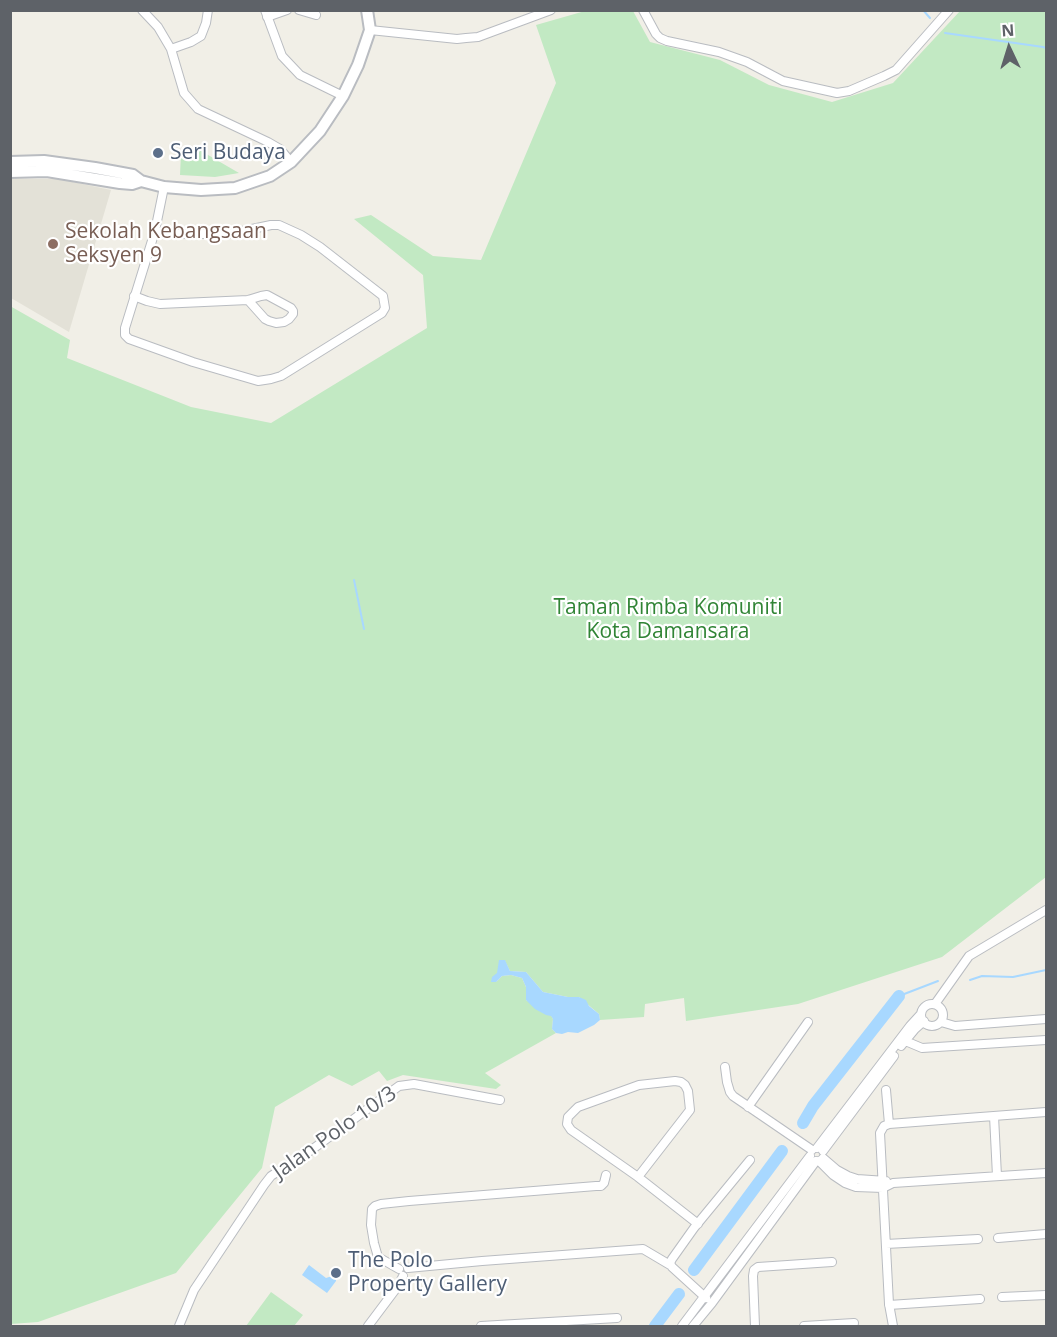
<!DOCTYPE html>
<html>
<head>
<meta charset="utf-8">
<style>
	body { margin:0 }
	#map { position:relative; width:1057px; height:1337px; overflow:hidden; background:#f1efe7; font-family:"Open Sans",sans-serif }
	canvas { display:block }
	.frame { position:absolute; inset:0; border:12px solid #5e6268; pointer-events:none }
	.north { position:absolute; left:979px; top:18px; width:60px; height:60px; -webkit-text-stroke:4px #fff; paint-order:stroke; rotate:356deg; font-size:16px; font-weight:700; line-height:24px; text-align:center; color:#5e6268 }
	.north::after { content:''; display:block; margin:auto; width:21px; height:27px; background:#5e6268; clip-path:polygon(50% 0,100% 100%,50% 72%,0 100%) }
</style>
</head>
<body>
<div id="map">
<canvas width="1057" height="1337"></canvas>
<div class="frame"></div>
<div class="north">N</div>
</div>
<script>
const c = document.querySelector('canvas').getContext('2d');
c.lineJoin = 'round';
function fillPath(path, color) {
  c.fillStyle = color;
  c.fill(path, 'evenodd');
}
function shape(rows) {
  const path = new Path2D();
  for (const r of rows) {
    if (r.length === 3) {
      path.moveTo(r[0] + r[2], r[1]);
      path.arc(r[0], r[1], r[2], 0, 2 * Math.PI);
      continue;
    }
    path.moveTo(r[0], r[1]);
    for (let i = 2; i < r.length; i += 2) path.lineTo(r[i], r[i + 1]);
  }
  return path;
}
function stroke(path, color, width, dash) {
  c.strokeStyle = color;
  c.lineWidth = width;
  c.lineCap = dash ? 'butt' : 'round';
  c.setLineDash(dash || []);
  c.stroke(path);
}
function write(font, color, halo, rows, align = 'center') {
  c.font = font + ' "Open Sans",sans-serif';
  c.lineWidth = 4.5;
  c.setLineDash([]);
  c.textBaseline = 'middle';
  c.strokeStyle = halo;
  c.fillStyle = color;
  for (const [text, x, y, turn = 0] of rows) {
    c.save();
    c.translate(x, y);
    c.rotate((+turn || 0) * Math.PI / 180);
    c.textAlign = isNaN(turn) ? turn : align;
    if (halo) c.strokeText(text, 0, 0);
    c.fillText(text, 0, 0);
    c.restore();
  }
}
const education = shape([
	[11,179,59,179,111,190,69,332,11,298]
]);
const green = shape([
	[585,11,633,11,650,42,720,60,769,85,832,102,893,83,960,11,1046,11,1046,877,942,957,798,1004,686,1021,684,998,645,1004,644,1017,600,1020,599,1014,579,997,568,997,543,992,526,972,510,971,505,961,496,982,502,976,511,975,522,978,526,987,526,1000,551,1015,553,1019,552,1029,556,1033,485,1073,501,1085,496,1089,403,1075,387,1081,379,1071,352,1086,329,1075,275,1107,262,1168,176,1273,38,1322,11,1324,10,306,70,340,67,358,191,407,271,423,427,328,423,275,354,219,371,215,433,256,481,260,556,83,536,25],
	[196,148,239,173,215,177,180,175,181,153],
	[271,1292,303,1315,294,1326,246,1326]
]);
const water = shape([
	[499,960,505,960,510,971,526,972,543,992,568,997,579,997,586,1000,589,1006,599,1014,600,1020,594,1025,578,1033,568,1032,562,1034,556,1033,552,1029,553,1019,551,1016,546,1015,535,1009,526,1000,526,987,522,978,511,975,502,976,496,982,491,982,492,977,497,973],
	[309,1265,326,1278,329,1277,335,1277,336,1279,336,1281,327,1293,302,1275]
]);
const stream = shape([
	[923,10,930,18],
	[945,33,1043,47,1046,48],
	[354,580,364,629],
	[970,980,982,976,1013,977,1046,970],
	[899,996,938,981]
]);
const river = shape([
	[803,1123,813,1106,899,996],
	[694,1270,782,1151],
	[655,1326,679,1294]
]);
const minor = shape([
	[142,10,158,27,171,49,184,93,198,109,268,142,280,149,291,162],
	[265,10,282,56,300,75,343,96],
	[299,10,316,15],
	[643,10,656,34,660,38,667,41,719,52,747,62,783,81,837,93,849,91,884,76,896,70,949,10],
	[267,17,287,10],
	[370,30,457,39,466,38,478,37,551,10],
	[171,49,191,42,201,36,206,23,208,10],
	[271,225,279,225,301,235,320,247,383,296,385,308,382,313,281,376,271,379,258,381,193,362,129,339,125,335,125,328,155,231,171,234,228,234,271,225],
	[155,231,164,187],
	[134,296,147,301,160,304,248,300,261,296,267,295,291,308,293,311,293,314,289,319,284,322,276,323,269,321,265,319,248,300],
	[935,1004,969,956,1046,910],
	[932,1015,11],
	[941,1022,955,1026,1046,1019],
	[903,1040,922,1048,1046,1040],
	[901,1046,915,1029,924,1021],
	[725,1067,727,1082,730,1092,733,1096,812,1150],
	[886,1090,889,1124],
	[748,1107,808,1022],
	[994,1116,997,1176],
	[817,1148,910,1026,921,1014],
	[823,1151,894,1056],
	[823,1158,837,1170,848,1176,857,1179,886,1181],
	[819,1161,833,1175,845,1183,856,1187,883,1188,893,1183,1046,1173],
	[638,1177,690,1110,688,1091,685,1085,681,1082,675,1081,639,1085,578,1107,568,1117,567,1124,571,1130,638,1177,698,1224],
	[998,1238,1046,1234],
	[886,1244,978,1239],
	[408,1268,482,1261,643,1249,670,1265],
	[399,1269,378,1257,374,1243,371,1225,372,1209,375,1206,381,1204,409,1201,596,1186,601,1186,604,1183,606,1175],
	[1002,1297,1046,1295],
	[706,1298,672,1267,670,1263,672,1259,694,1228,750,1160],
	[889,1305,980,1299],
	[179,1326,194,1290,264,1185,271,1176,310,1151,399,1086,414,1084,500,1100],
	[368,1326,398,1286,403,1276],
	[481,1326,617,1318],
	[682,1326,810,1156],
	[693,1326,712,1303,816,1161],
	[755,1326,753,1276,754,1270,758,1267,832,1262],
	[804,1326,854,1323],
	[893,1326,889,1304,880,1133,884,1126,889,1124,1046,1112]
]);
const tertiary = shape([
	[10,162,44,161,95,168,133,175,141,181,164,187,201,190,235,188,270,176,291,162,320,131,343,96,358,65,370,30,367,10],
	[10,172,47,171,120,183,132,184,141,181]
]);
const markers = [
	[158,153,6,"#5c6f8a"],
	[53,244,6,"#8d6e63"],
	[336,1273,6,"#5c6f8a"]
];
const serviceNames = [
	["Seri Budaya",170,153],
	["The Polo",348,1261],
	["Property Gallery",348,1285]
];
const educationNames = [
	["Sekolah Kebangsaan",65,232],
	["Seksyen 9",65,256]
];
const parkNames = [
	["Taman Rimba Komuniti",668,608],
	["Kota Damansara",668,632]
];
const streetNames = [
	["Jalan Polo 10/3",335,1133,-35]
];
fillPath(education, '#e3e1d7');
fillPath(green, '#c2e9c3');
fillPath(water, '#a8d8ff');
stroke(stream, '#a8d8ff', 2);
stroke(river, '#a8d8ff', 12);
stroke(minor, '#b9bcc1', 10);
stroke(tertiary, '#b9bcc1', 14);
stroke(minor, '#fff', 8);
stroke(tertiary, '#fff', 10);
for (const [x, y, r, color] of markers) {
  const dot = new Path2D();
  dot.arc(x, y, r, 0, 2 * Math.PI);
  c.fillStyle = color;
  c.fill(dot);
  stroke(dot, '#fff', 2);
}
write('21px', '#4e5e75', '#fff', serviceNames, 'left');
write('21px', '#785e54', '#fff', educationNames, 'left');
write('21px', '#308435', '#fff', parkNames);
write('21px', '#5e6268', '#fff', streetNames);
</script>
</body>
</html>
